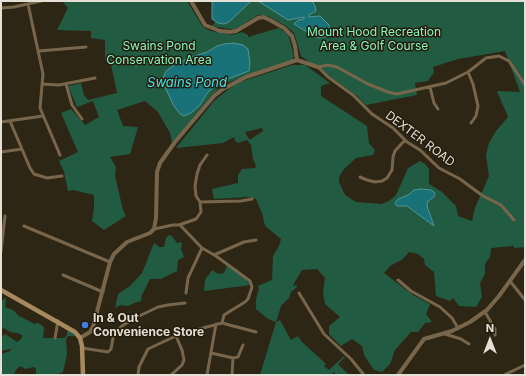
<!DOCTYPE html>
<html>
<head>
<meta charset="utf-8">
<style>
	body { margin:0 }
	#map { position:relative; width:526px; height:376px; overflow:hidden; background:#2e2615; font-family:Inter,sans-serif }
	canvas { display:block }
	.frame { position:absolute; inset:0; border:2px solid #e5dfd5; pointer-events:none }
	.north { position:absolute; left:470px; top:320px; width:40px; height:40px; -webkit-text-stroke:3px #241c0c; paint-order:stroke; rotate:0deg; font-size:11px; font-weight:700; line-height:16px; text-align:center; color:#e5dfd5 }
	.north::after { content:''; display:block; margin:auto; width:14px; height:18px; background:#e5dfd5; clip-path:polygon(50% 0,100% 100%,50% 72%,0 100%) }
</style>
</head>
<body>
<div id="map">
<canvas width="526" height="376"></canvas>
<div class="frame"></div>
<div class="north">N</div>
</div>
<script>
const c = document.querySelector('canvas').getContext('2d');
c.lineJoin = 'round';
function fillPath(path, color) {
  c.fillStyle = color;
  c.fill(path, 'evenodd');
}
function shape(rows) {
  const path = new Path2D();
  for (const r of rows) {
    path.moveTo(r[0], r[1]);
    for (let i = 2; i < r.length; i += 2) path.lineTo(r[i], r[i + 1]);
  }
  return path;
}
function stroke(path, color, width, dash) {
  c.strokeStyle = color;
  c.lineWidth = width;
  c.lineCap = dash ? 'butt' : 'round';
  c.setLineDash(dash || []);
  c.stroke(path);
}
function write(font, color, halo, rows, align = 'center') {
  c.font = font + ' Inter,sans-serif';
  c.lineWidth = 3;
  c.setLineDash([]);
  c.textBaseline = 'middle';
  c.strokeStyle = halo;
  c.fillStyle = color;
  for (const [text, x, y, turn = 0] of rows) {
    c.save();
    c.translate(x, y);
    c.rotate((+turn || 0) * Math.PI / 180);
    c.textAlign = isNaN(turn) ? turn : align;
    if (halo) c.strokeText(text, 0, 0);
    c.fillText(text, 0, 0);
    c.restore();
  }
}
const green = shape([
	[62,1,187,1,201,24,203,27,211,31,232,35,242,32,248,35,248,37,279,28,286,33,289,37,294,57,292,60,242,77,223,85,212,95,172,143,170,133,158,112,145,101,117,110,123,126,138,127,130,154,110,157,116,167,115,176,123,210,126,216,104,230,92,221,94,207,94,195,73,190,68,191,64,172,59,161,78,152,61,113,71,109,85,125,99,117,93,101,77,107,68,86,81,83,84,95,88,100,117,93,110,60,105,61,105,40,91,38,91,31,57,30,68,8],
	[213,1,525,1,525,247,514,248,514,246,491,248,490,257,485,264,485,274,480,283,482,297,476,307,459,306,453,298,450,301,436,296,434,272,425,265,424,259,418,254,409,252,403,259,390,266,384,273,413,295,430,304,426,314,432,322,425,323,418,332,411,332,395,350,390,364,382,372,374,370,364,355,362,346,352,339,341,346,329,334,329,326,340,317,325,304,323,293,325,278,317,269,302,270,293,285,293,286,297,285,297,287,291,292,289,298,281,306,276,322,280,320,291,340,298,336,302,342,326,364,324,366,329,370,344,356,345,357,338,364,348,374,335,375,335,372,329,375,260,375,276,322,268,319,256,309,256,299,259,289,258,286,272,280,273,256,279,246,281,239,265,226,262,213,256,199,248,197,214,199,212,189,238,183,238,175,242,169,255,168,256,166,253,159,251,145,247,140,238,143,235,141,234,137,223,143,176,148,214,101,230,88,240,82,292,65,305,65,330,83,321,86,321,96,367,126,369,143,375,150,373,155,356,158,344,169,339,177,339,182,345,195,356,202,381,204,389,201,396,195,408,168,420,161,425,164,429,169,429,184,442,192,456,206,458,216,472,221,475,208,489,176,486,155,489,143,496,131,508,117,497,91,520,92,505,51,458,59,433,67,434,72,428,81,415,83,417,95,366,105,356,95,301,56,294,33,286,26,270,17,262,15,258,15,235,29,229,29,212,26,215,22,212,17],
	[262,128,263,131,251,139,249,139,245,132],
	[169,235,172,236,177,243,181,242,182,244,181,249,184,257,178,260,177,271,161,279,150,279,142,295,141,301,134,303,128,306,121,305,115,308,118,294,130,286,142,273,154,243,159,247,164,247,166,238],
	[227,266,241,275,251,285,204,291,205,280,212,270,218,274,224,273],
	[5,298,6,299,5,307,13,310,19,316,29,321,34,324,38,323,43,326,44,328,43,338,64,338,67,335,67,329,75,335,74,336,68,336,66,340,67,354,63,372,56,375,36,375,36,368,33,367,26,369,20,366,16,370,14,375,1,375,1,354,10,351,11,349,1,351,1,337,5,334,17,342,22,338,22,335,17,333,10,332,4,328,1,329,1,302]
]);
const water = shape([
	[212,1,253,1,250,2,229,22,224,24,218,23,212,19,212,1],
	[258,1,312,1,315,6,316,11,309,15,309,17,320,16,329,25,331,35,320,38,315,37,294,24,298,20,304,19,304,17,288,20,258,1],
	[233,43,243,45,248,49,250,63,249,71,223,81,208,92,200,105,191,113,184,116,180,114,174,106,162,81,166,71,176,64,191,57,207,52,217,46,224,44,233,43],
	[421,189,431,190,435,193,434,197,428,201,427,206,434,226,407,206,397,206,395,203,398,199,408,195,414,190,421,189]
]);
const minor = shape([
	[28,4,43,74,40,108,60,155],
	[1,8,14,7,41,1],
	[39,51,86,47],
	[468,72,473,84,478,106,476,116,471,123],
	[42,84,59,85,95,78],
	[66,84,72,105,82,119],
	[430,87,434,103,438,109],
	[10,121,30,168,34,174,47,178,62,176],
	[1,122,43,116],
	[1,152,22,149],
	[360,177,367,180,375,182,382,181,387,178,392,170,393,157,395,151,405,140],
	[200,202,241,201,252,199],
	[514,220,501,205,483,196,460,179,439,168,420,150,407,142,393,128,372,114,353,95,328,77,318,67,328,65,337,67,368,84,388,92,397,94,446,83,468,72,486,58,499,56,509,61,525,85],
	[179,225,196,219,201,212,200,202,196,196,195,186,197,174,200,165,207,155],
	[24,226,110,262],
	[154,229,173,225,180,225,202,248,216,256,250,281,252,287,248,299,245,302,224,315,222,323],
	[1,251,5,216],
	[214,255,244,242,256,240],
	[63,275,103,292],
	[398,280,411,291,440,307,452,318,458,328],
	[510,281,525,300],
	[186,293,188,278,202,248],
	[299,293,324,334,351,359,364,375],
	[485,312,495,329,495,335],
	[445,334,461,339,469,344],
	[55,338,58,321],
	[82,348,108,352,111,349,113,338,115,333,122,326,133,319,158,307,168,305,185,303],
	[211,353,233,358],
	[233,358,238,357,243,345],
	[138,375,139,367,148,349,180,334,222,323,256,332],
	[171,375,182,365,184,360,182,350,176,336],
	[207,375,216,324],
	[232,375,233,358],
	[504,375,525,365]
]);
const tertiary = shape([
	[191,1,205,25,220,31,230,32,236,31,258,18,263,17,270,20,284,28,292,36,295,46,297,60,318,67],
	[80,338,90,332,93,327,110,262,114,254,127,242,150,233,154,229,156,218,157,172,160,163,175,142,214,96,223,89,246,77,297,60],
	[398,375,424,339,452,331,470,322,487,310,499,296,525,260]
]);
const secondary = shape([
	[1,290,75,332,80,338,82,346,83,375]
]);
const markers = [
	[85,325,4,"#3f7fe0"]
];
const parkNames = [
	["Mount Hood Recreation",374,32],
	["Area & Golf Course",374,46],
	["Swains Pond",159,46],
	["Conservation Area",159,60]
];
const streetNames = [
	["DEXTER ROAD",420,139,37]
];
const poiNames = [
	["In & Out",93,318],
	["Convenience Store",93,332]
];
const waterNames = [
	["Swains Pond",187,83]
];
fillPath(green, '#215b42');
fillPath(water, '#187277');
stroke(water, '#569393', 1);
stroke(minor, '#78664c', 3);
stroke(tertiary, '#78664c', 4);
stroke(secondary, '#a6895f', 4.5);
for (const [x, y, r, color] of markers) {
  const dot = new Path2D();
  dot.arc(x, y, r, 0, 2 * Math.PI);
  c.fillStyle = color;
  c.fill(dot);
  stroke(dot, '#241c0c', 1.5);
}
write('12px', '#84f5c0', '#241c0c', parkNames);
write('12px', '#e5dfd5', '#241c0c', streetNames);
write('bold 12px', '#e5dfd5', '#241c0c', poiNames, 'left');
write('italic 13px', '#43e5ed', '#241c0c', waterNames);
</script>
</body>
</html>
